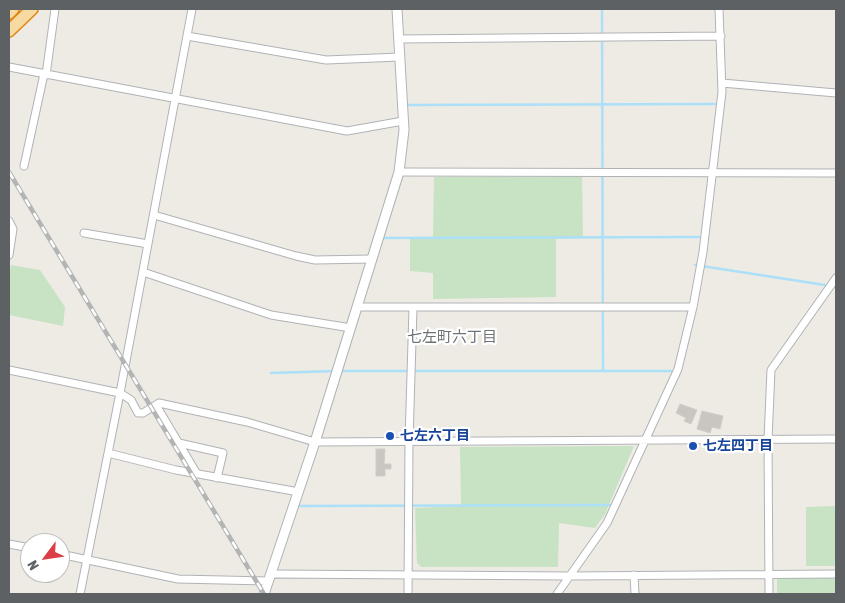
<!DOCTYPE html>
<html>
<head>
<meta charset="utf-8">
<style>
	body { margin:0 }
	#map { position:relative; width:845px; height:603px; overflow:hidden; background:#eeebe5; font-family:"Asap Condensed",sans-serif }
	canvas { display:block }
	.frame { position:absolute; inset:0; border:10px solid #5d6164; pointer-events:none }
	.north { position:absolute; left:20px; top:533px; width:50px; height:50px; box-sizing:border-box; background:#fff; border:1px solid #bec0c1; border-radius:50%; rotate:239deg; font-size:14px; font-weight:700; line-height:20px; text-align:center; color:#5d6164 }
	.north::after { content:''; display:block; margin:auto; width:18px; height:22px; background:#db3e46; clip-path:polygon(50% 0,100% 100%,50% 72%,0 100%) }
</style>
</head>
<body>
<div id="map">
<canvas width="845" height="603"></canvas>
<div class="frame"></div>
<div class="north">N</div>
</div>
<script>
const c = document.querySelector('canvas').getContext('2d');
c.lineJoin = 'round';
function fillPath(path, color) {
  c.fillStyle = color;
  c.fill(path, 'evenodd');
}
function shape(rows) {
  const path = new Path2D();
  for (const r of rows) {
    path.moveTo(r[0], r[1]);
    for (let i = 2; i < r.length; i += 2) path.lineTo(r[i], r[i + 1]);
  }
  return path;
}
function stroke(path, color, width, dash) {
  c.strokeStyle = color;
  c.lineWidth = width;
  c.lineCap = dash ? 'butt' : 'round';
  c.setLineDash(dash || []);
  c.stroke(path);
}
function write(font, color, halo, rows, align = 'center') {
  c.font = font + ' "Asap Condensed","Noto Sans JP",sans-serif';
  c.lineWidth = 4.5;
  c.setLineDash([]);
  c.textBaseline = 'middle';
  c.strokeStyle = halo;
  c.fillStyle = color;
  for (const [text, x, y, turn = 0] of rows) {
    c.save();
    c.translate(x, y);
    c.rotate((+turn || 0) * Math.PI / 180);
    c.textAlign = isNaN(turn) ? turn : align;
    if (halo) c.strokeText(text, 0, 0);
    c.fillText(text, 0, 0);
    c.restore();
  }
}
const green = shape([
	[434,177,582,177,583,238,556,239,556,297,433,299,433,273,410,271,410,239,433,238],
	[11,265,40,270,65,307,63,326,9,315,9,278],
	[634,446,605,514,595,528,559,523,558,567,421,567,417,563,415,508,461,506,460,447],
	[836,506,836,566,806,566,806,507],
	[836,577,836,594,777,594,777,578]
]);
const stream = shape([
	[602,9,603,371],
	[408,105,715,104],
	[383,238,699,237],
	[695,265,825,285],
	[340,371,671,371],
	[271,373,335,371],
	[299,506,610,505]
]);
const building = shape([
	[680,404,697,410,691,424,684,421,686,418,676,413,680,404],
	[702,411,723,416,720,429,712,427,710,433,697,429,702,411],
	[376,449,385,449,384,464,391,464,391,469,385,469,385,476,376,476,376,449]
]);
const minor = shape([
	[187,36,326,60,400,57],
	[399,39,721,36],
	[9,67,347,131,403,121],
	[46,75,55,9],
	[722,83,836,93],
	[24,166,44,74],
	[399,172,836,173],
	[154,215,296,256,315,260,372,259],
	[9,221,13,229,9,255],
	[84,233,148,244],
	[143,272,271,315,351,328],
	[357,307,693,307],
	[9,370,120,393,131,400,138,413,143,413,159,403,247,422,315,442,836,439],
	[156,405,197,474],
	[179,443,223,453,217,478],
	[108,453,176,470,299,492],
	[9,544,30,548],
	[60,554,178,579,268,581],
	[271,574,570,576,836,574],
	[634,575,635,594],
	[80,594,120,393,192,9],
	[408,594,409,441,413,308],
	[557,594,607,523,678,369,693,307,703,252,722,92,719,9],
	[769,594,768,440,771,370,836,278]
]);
const tertiary = shape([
	[264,594,315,442,399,172,404,130,397,9]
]);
const trunk = shape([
	[9,13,13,9],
	[9,31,32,9]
]);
const rail = shape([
	[9,172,264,594]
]);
const markers = [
	[390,436,5,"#1a4fb4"],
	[693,446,5,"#1a4fb4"]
];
const transitNames = [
	["七左六丁目",400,436],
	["七左四丁目",703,446]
];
const neighbourhoodNames = [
	["七左町六丁目",452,337]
];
fillPath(green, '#c7e3c3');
stroke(stream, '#abe0f8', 2.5);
fillPath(building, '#c9c6c2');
stroke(building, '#d2ccc4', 1);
stroke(minor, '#b0b3b6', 9);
stroke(tertiary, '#b0b3b6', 11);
stroke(trunk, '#df8513', 14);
stroke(minor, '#fff', 7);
stroke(tertiary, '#fff', 9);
stroke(trunk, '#f6daa2', 11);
stroke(rail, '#b3b4b4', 4.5);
stroke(rail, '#fff', 2.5, [8]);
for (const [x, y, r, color] of markers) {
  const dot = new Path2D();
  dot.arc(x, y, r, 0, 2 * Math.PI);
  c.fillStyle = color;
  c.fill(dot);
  stroke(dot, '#fff', 2);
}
write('bold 14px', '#164399', '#fff', transitNames, 'left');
write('15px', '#6e7376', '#fff', neighbourhoodNames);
</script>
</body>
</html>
